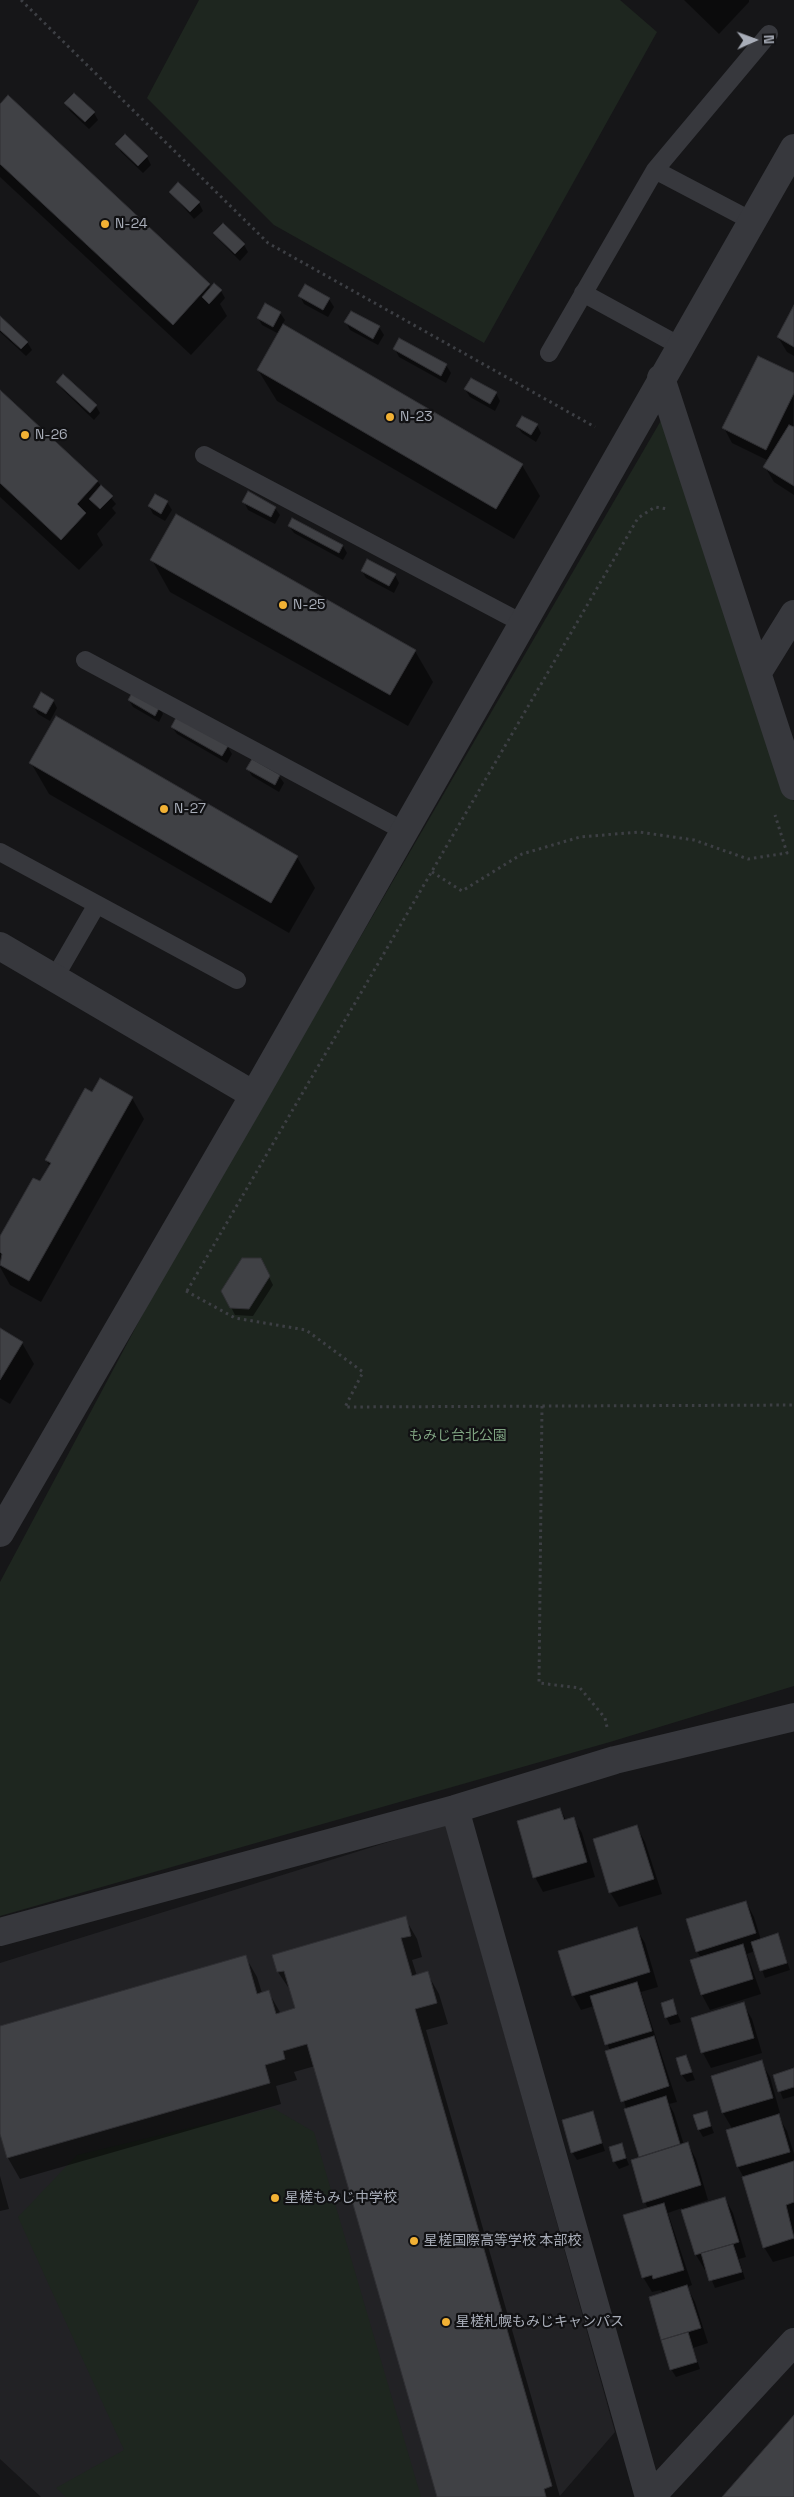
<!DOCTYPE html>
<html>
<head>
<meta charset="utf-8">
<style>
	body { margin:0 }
	#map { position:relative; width:794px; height:2497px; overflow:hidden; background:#161618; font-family:"Space Grotesk",sans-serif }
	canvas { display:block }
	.north { position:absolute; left:729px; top:15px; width:50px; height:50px; -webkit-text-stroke:4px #111113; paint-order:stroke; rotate:88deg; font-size:14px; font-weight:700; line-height:20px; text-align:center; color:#a8adb8 }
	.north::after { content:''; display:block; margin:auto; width:18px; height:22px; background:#a8adb8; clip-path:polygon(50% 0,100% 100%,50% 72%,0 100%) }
</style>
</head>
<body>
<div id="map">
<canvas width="794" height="2497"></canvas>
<div class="north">N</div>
</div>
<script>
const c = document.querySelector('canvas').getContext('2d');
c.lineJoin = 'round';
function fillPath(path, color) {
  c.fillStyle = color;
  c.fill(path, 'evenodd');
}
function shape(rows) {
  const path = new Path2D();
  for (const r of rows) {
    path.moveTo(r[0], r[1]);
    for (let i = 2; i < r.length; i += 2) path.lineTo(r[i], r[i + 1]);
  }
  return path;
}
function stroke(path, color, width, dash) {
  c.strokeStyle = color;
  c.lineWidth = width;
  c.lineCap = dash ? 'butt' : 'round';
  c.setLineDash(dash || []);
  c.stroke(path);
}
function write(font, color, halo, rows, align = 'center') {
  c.font = font + ' "Space Grotesk","Noto Sans JP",sans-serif';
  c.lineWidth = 4.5;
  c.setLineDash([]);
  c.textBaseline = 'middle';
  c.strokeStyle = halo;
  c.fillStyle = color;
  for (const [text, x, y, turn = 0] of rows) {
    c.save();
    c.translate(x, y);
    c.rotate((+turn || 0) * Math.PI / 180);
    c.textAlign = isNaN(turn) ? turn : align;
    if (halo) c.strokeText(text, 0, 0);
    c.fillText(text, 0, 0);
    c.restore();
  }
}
const built = shape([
	[446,1824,615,2432,559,2497,41,2497,0,2459,0,1963]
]);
const green = shape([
	[199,0,620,0,657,32,484,343,274,225,147,98],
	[670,405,794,802,794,1686,610,1742,0,1916,0,1582,162,1278],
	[273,2108,314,2132,421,2497,66,2497,56,2488,124,2450,18,2217,77,2155]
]);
const shadow = shape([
	[684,0,749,0,749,2,719,34],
	[8,97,211,288,221,291,225,298,220,304,227,316,191,355,0,177,0,106],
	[66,104,94,113,98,120,89,129,70,111],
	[125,136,147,157,151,165,143,173,121,152,117,144],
	[170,192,199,203,203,211,194,219],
	[215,233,244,245,248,252,240,261,219,240],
	[305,286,329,299,334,307,328,317,304,304,300,296],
	[794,307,794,356,787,352,778,337],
	[280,313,285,320,282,325,522,465,540,496,514,539,277,401,258,370,279,334,262,325,258,318],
	[0,317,27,342,32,350,26,356,0,332],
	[346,322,379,327,384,335,378,345,350,330],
	[400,340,446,365,451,373,446,383,399,357,395,349],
	[794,375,793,428,794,495,774,482,765,467,769,461,732,443,724,428],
	[57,382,96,406,100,413,94,420,62,389],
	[465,389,496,393,500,401,495,411,470,397],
	[0,391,98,482,116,504,112,508,116,513,97,534,103,545,79,570,0,497],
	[537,425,541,433,536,442,522,433,517,426],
	[155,495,167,502,172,510,165,521,153,514,149,506],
	[244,502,275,508,280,515,275,524,248,510],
	[289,526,343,546,347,553,343,560,294,533],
	[152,560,415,651,433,682,408,726,170,592],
	[362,571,395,575,399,583,394,593,366,578],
	[53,700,57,708,50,721,38,714,34,707],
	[129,700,159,707,163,714,159,722,133,707],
	[172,727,228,747,232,754,227,763,177,734],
	[31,763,297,857,315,888,289,933,49,794],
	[248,769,279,776,284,783,279,792,252,776],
	[92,1093,132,1098,144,1119,41,1302,10,1285,0,1267,0,1238,41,1183,50,1167,46,1160],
	[264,1267,273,1285,253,1316,235,1315,231,1307],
	[0,1330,22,1343,34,1364,10,1404,0,1398],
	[560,1809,566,1820,573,1818,582,1833,595,1877,543,1892,535,1877],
	[637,1827,645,1842,662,1894,619,1907,610,1892],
	[746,1902,754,1917,761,1940,778,1935,790,1970,765,1978,755,1951,747,1954,761,1994,710,2010,702,1995,691,1961,701,1958,697,1951],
	[405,1918,417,1939,422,1957,412,1960,417,1976,427,1973,439,1994,448,2024,426,2030,560,2497,439,2497,315,2066,294,2072,297,2080,276,2086,281,2104,20,2179,8,2158,0,2130,0,2027,245,1956,257,1977,262,1993,268,1991,281,2014,297,2009,292,1993,278,1972,274,1956],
	[636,1928,645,1943,658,1987,641,1992,677,2102,669,2104,674,2113,684,2145,688,2144,696,2159,708,2200,690,2206,691,2208,725,2198,733,2213,746,2257,739,2259,745,2279,715,2288,707,2269,705,2270,696,2255,682,2208,668,2213,692,2285,687,2287,695,2302,708,2343,693,2348,700,2369,676,2377,671,2369,650,2298,663,2294,661,2290,652,2292,643,2277,648,2209,645,2202,640,2158,610,2051,594,2006,581,2010,573,1995],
	[672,2001,681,2022,670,2025,666,2017],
	[743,2004,752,2019,762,2053,711,2068,703,2053,693,2019],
	[686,2057,695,2080,687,2082,682,2075],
	[761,2062,770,2077,780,2113,777,2114,787,2131,794,2154,794,2256,773,2262,764,2247,744,2178,738,2167,727,2131,733,2130,723,2113,712,2077],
	[794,2070,794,2096,783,2099,774,2076],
	[706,2112,714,2133,703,2137,699,2130],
	[592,2113,605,2151,577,2160,572,2152],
	[621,2145,629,2165,619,2169,614,2161],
	[0,2176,9,2209,0,2211]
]);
const building = shape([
	[74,93,95,112,85,122,64,103,74,93],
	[8,95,210,284,173,325,0,164,0,104,8,95],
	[125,134,148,156,138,166,115,144,125,134],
	[178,182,200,202,190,212,169,192,178,182],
	[223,223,245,244,235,254,213,233,223,223],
	[214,283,222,290,209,304,202,297,214,283],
	[305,284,330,298,323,310,298,296,305,284],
	[265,303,281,312,273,327,257,318,265,303],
	[794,305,794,347,777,337,794,305],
	[351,311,380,326,373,339,344,322,351,311],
	[0,316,28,342,21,349,0,330,0,316],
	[283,324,523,464,496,509,257,370,283,324],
	[399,338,447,364,441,376,393,349,399,338],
	[758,356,794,373,794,393,766,450,722,428,758,356],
	[63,374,97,405,90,413,56,382,63,374],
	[471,378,497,392,490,404,464,389,471,378],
	[0,390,98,481,77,504,86,513,61,540,0,483,0,390],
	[522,416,538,424,531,435,516,426,522,416],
	[789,425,794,427,794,486,763,467,789,425],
	[101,485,113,496,100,509,89,499,101,485],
	[248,491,276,507,271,517,242,502,248,491],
	[155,494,168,501,161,514,148,506,155,494],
	[176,514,416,650,390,695,150,560,176,514],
	[292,518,343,545,339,553,288,526,292,518],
	[367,559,396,574,389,586,361,571,367,559],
	[133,691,160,706,155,716,128,700,133,691],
	[41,692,54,700,46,714,33,707,41,692],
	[56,716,298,856,271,903,29,763,56,716],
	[177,716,228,746,222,756,171,727,177,716],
	[252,759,280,775,275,785,246,769,252,759],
	[100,1078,133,1097,29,1281,0,1265,2,1254,0,1252,0,1236,33,1178,40,1181,51,1163,45,1160,85,1088,92,1092,100,1078],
	[242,1258,261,1258,270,1276,249,1309,230,1308,221,1291,242,1258],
	[0,1328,23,1342,0,1380,0,1328],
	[560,1808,564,1820,574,1817,587,1862,533,1878,517,1821,560,1808],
	[637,1825,654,1879,609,1893,593,1839,637,1825],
	[746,1901,756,1933,696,1952,686,1919,746,1901],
	[406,1916,411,1936,401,1938,412,1976,428,1971,437,2003,415,2009,552,2486,544,2489,546,2497,437,2497,307,2044,283,2051,285,2059,265,2065,270,2083,7,2158,0,2134,0,2026,246,1955,257,1994,269,1990,276,2014,295,2008,284,1971,277,1972,272,1955,406,1916],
	[637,1927,650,1972,572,1996,558,1951,637,1927],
	[778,1933,787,1963,760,1971,751,1942,778,1933],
	[743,1944,753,1979,701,1995,690,1960,743,1944],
	[637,1982,652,2031,605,2045,590,1996,637,1982],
	[673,1999,677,2014,665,2018,661,2003,673,1999],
	[744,2002,754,2038,701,2053,691,2018,744,2002],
	[654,2036,669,2086,621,2102,605,2051,654,2036],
	[686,2055,692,2072,681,2075,676,2058,686,2055],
	[762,2060,773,2098,722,2113,711,2076,762,2060],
	[794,2068,794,2087,778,2092,773,2075,794,2068],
	[666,2096,680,2144,639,2157,624,2109,666,2096],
	[593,2111,602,2143,571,2153,562,2120,593,2111],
	[707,2111,711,2126,698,2130,693,2115,707,2111],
	[779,2114,790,2152,737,2167,726,2130,779,2114],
	[688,2142,701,2185,643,2203,631,2160,688,2142],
	[622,2143,626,2158,613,2162,609,2147,622,2143],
	[794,2161,794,2202,786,2205,794,2238,763,2248,742,2177,794,2161],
	[725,2197,739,2242,695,2255,681,2210,725,2197],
	[664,2203,684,2270,653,2279,652,2275,642,2278,623,2215,664,2203],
	[733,2244,742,2272,709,2281,701,2253,733,2244],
	[687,2285,701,2328,661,2340,649,2297,687,2285],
	[688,2332,697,2362,670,2370,661,2340,688,2332],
	[794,2415,794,2497,722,2497,794,2415]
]);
const path = shape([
	[21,0,268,243,595,427],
	[432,872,462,891,522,854,580,837,639,832,694,840,748,859,787,853,775,815],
	[186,1291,235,1318,306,1330,363,1372,345,1407,794,1405],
	[187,1291,638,518,655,507,668,509],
	[542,1406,539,1683,580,1688,605,1718,607,1727]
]);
const service = shape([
	[752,221,655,170,769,34],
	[583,293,680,346],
	[549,353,655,170],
	[204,455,522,623],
	[85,660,404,831],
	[0,852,237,980],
	[55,977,96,906]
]);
const minor = shape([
	[661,378,794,786],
	[758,672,794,614],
	[0,946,254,1095],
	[0,1533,254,1095,794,148],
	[455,1809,649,2497],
	[0,1932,455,1809,615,1760,794,1717],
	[651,2497,794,2342]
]);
const markers = [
	[105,224,5,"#f2b134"],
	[390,417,5,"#f2b134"],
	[25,435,5,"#f2b134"],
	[283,605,5,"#f2b134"],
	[164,809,5,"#f2b134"],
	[275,2198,5,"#f2b134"],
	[414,2241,5,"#f2b134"],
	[446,2322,5,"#f2b134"]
];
const poiNames = [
	["N-24",115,224],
	["N-23",400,417],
	["N-26",35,435],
	["N-25",293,605],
	["N-27",174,809],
	["星槎もみじ中学校",285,2198],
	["星槎国際高等学校 本部校",424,2241],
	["星槎札幌もみじキャンパス",456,2322]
];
const parkNames = [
	["もみじ台北公園",458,1436]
];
fillPath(built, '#222225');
fillPath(green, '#1e261f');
fillPath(shadow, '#0007');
fillPath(building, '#404145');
stroke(building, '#303034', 1);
stroke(path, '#3d3f44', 3, [2.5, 4]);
stroke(service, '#37383d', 18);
stroke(minor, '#37383d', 28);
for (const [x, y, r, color] of markers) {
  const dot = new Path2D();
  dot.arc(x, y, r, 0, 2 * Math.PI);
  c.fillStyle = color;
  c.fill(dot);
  stroke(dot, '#111113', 2);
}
write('14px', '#a8adb8', '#111113', poiNames, 'left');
write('14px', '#7fa381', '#111113', parkNames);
</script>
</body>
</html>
